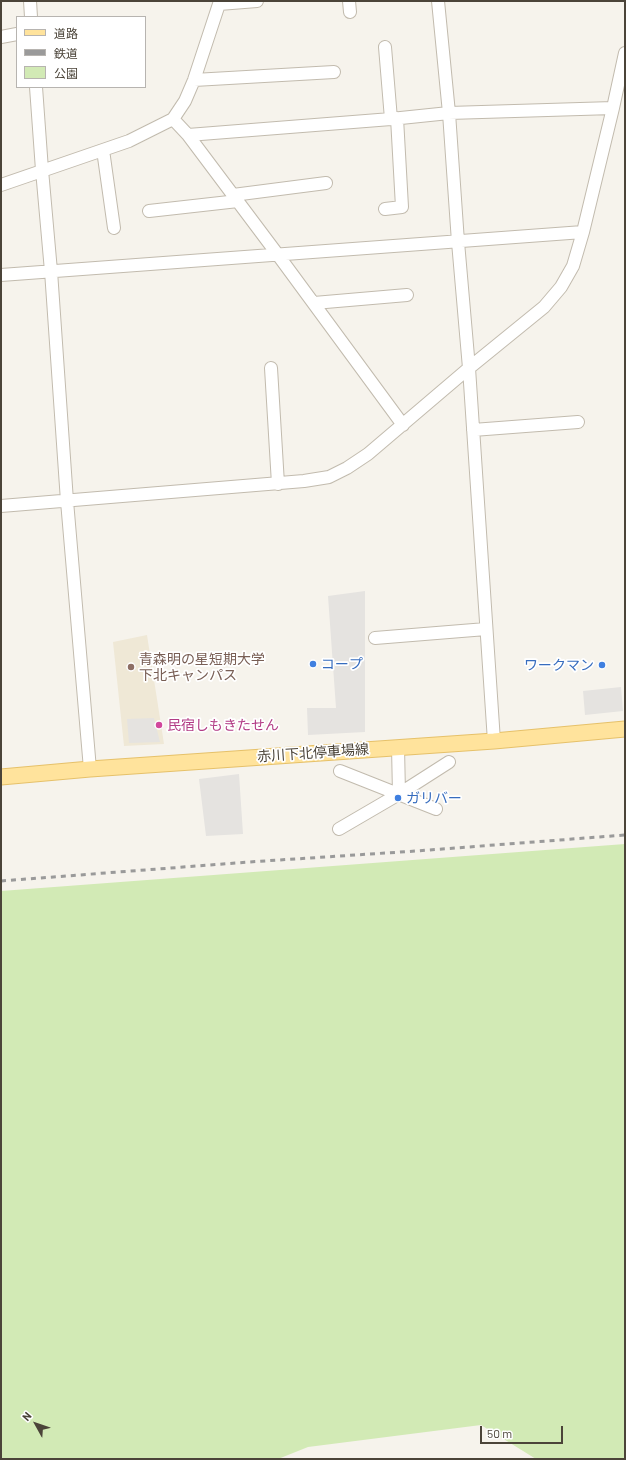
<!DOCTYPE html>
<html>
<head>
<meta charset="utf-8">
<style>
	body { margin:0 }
	#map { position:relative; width:626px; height:1460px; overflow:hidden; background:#f6f3ec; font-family:Barlow,"Noto Sans JP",sans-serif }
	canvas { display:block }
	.frame { position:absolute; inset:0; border:2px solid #4b4439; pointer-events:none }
	.legend { position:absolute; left:16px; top:16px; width:130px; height:72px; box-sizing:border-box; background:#fff; border:1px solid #b7b4b0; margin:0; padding:5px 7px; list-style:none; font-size:12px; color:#4b4439 }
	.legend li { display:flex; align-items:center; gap:8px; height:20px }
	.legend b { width:20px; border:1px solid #b7b4b0 }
	.north { position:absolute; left:16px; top:1404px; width:40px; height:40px; -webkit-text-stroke:3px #fff; paint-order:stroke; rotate:310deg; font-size:11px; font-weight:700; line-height:16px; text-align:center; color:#4b4439 }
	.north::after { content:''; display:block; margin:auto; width:14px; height:18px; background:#4b4439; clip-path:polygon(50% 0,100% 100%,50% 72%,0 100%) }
	.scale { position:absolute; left:480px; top:1426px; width:83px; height:18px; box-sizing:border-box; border:2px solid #4b4439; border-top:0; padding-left:5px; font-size:12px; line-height:14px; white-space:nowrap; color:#4b4439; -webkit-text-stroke:3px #fff; paint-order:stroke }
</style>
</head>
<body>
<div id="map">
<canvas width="626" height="1460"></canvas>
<div class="frame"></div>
<ul class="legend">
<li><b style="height:5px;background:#ffe39c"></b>道路</li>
<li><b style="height:5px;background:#9a9a9a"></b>鉄道</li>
<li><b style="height:11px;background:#d2eab5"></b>公園</li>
</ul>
<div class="north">N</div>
<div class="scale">50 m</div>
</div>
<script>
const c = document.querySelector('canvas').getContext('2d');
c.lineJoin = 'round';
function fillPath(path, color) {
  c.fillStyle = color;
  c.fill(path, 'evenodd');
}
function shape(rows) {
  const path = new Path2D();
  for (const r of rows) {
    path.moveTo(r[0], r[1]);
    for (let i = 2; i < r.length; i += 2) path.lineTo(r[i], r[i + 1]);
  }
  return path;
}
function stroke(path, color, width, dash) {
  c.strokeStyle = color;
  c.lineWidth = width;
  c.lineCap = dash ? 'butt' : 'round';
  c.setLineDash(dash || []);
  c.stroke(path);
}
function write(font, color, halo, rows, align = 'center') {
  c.font = font + ' Barlow,"Noto Sans JP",sans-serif';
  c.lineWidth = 3.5;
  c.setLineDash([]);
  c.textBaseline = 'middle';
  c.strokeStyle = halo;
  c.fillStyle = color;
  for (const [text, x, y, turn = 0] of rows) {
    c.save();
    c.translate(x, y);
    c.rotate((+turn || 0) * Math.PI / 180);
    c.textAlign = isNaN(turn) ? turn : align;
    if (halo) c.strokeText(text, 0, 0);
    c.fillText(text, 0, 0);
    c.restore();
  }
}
const education = shape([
	[147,635,164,744,124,746,113,642]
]);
const green = shape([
	[625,844,625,1459,536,1459,481,1425,308,1447,278,1459,1,1459,1,891]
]);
const parking = shape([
	[365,591,365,732,308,735,307,708,336,708,328,596],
	[621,687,623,711,585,715,583,691],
	[154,718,160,742,129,743,127,719],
	[239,774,243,834,206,836,199,779]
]);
const minor = shape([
	[30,1,31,17],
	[349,1,350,12],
	[438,1,449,113,458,242,469,368,494,741],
	[219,4,257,1],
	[1,37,17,34],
	[385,47,391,119],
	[194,80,334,72],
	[36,87,42,170,51,271,67,501,90,769],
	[173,119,188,135,278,255,403,425],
	[188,135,391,119,449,113,613,108],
	[103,150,114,228],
	[1,185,129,141,173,119,185,101,194,80,220,1],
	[233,195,326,183],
	[385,209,402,207,397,118],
	[149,211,238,201],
	[1,275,583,232],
	[314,303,407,295],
	[271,368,278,484],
	[473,430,578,422],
	[1,506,304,481,329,477,347,468,368,454,469,368,544,307,561,287,573,266,583,232,613,108,625,53],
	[375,638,486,629],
	[398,747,399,794],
	[340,771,436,809],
	[339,829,399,794,449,762]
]);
const major = shape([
	[1,777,90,769,494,741,625,729]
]);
const rail = shape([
	[1,881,249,862,416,851,625,835]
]);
const markers = [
	[313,664,4,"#3f7fe0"],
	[602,665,4,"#3f7fe0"],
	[131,667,4,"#8d6e63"],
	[159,725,4,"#d1479c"],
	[398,798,4,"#3f7fe0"]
];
const educationNames = [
	["青森明の星短期大学",139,659],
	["下北キャンパス",139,675]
];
const shopNames = [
	["コープ",321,664],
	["ワークマン",594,665,"right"],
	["ガリバー",406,798]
];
const hotelNames = [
	["民宿しもきたせん",167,725]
];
const streetNames = [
	["赤川下北停車場線",313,753,-4]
];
fillPath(education, '#efe8d6');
fillPath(green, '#d2eab5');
fillPath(parking, '#e5e3e0');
stroke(minor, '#c2bbae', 14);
stroke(major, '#e6c16a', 17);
stroke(minor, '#fff', 12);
stroke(major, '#ffe39c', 15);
stroke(rail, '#9a9a9a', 3, [5, 5]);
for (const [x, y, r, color] of markers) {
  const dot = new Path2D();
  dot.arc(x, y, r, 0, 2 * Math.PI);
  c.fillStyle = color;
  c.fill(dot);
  stroke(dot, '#fff', 1.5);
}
write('14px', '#785e54', '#fff', educationNames, 'left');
write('14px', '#366cbe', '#fff', shopNames, 'left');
write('14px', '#b23c85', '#fff', hotelNames, 'left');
write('14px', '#4b4439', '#fff', streetNames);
</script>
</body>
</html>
